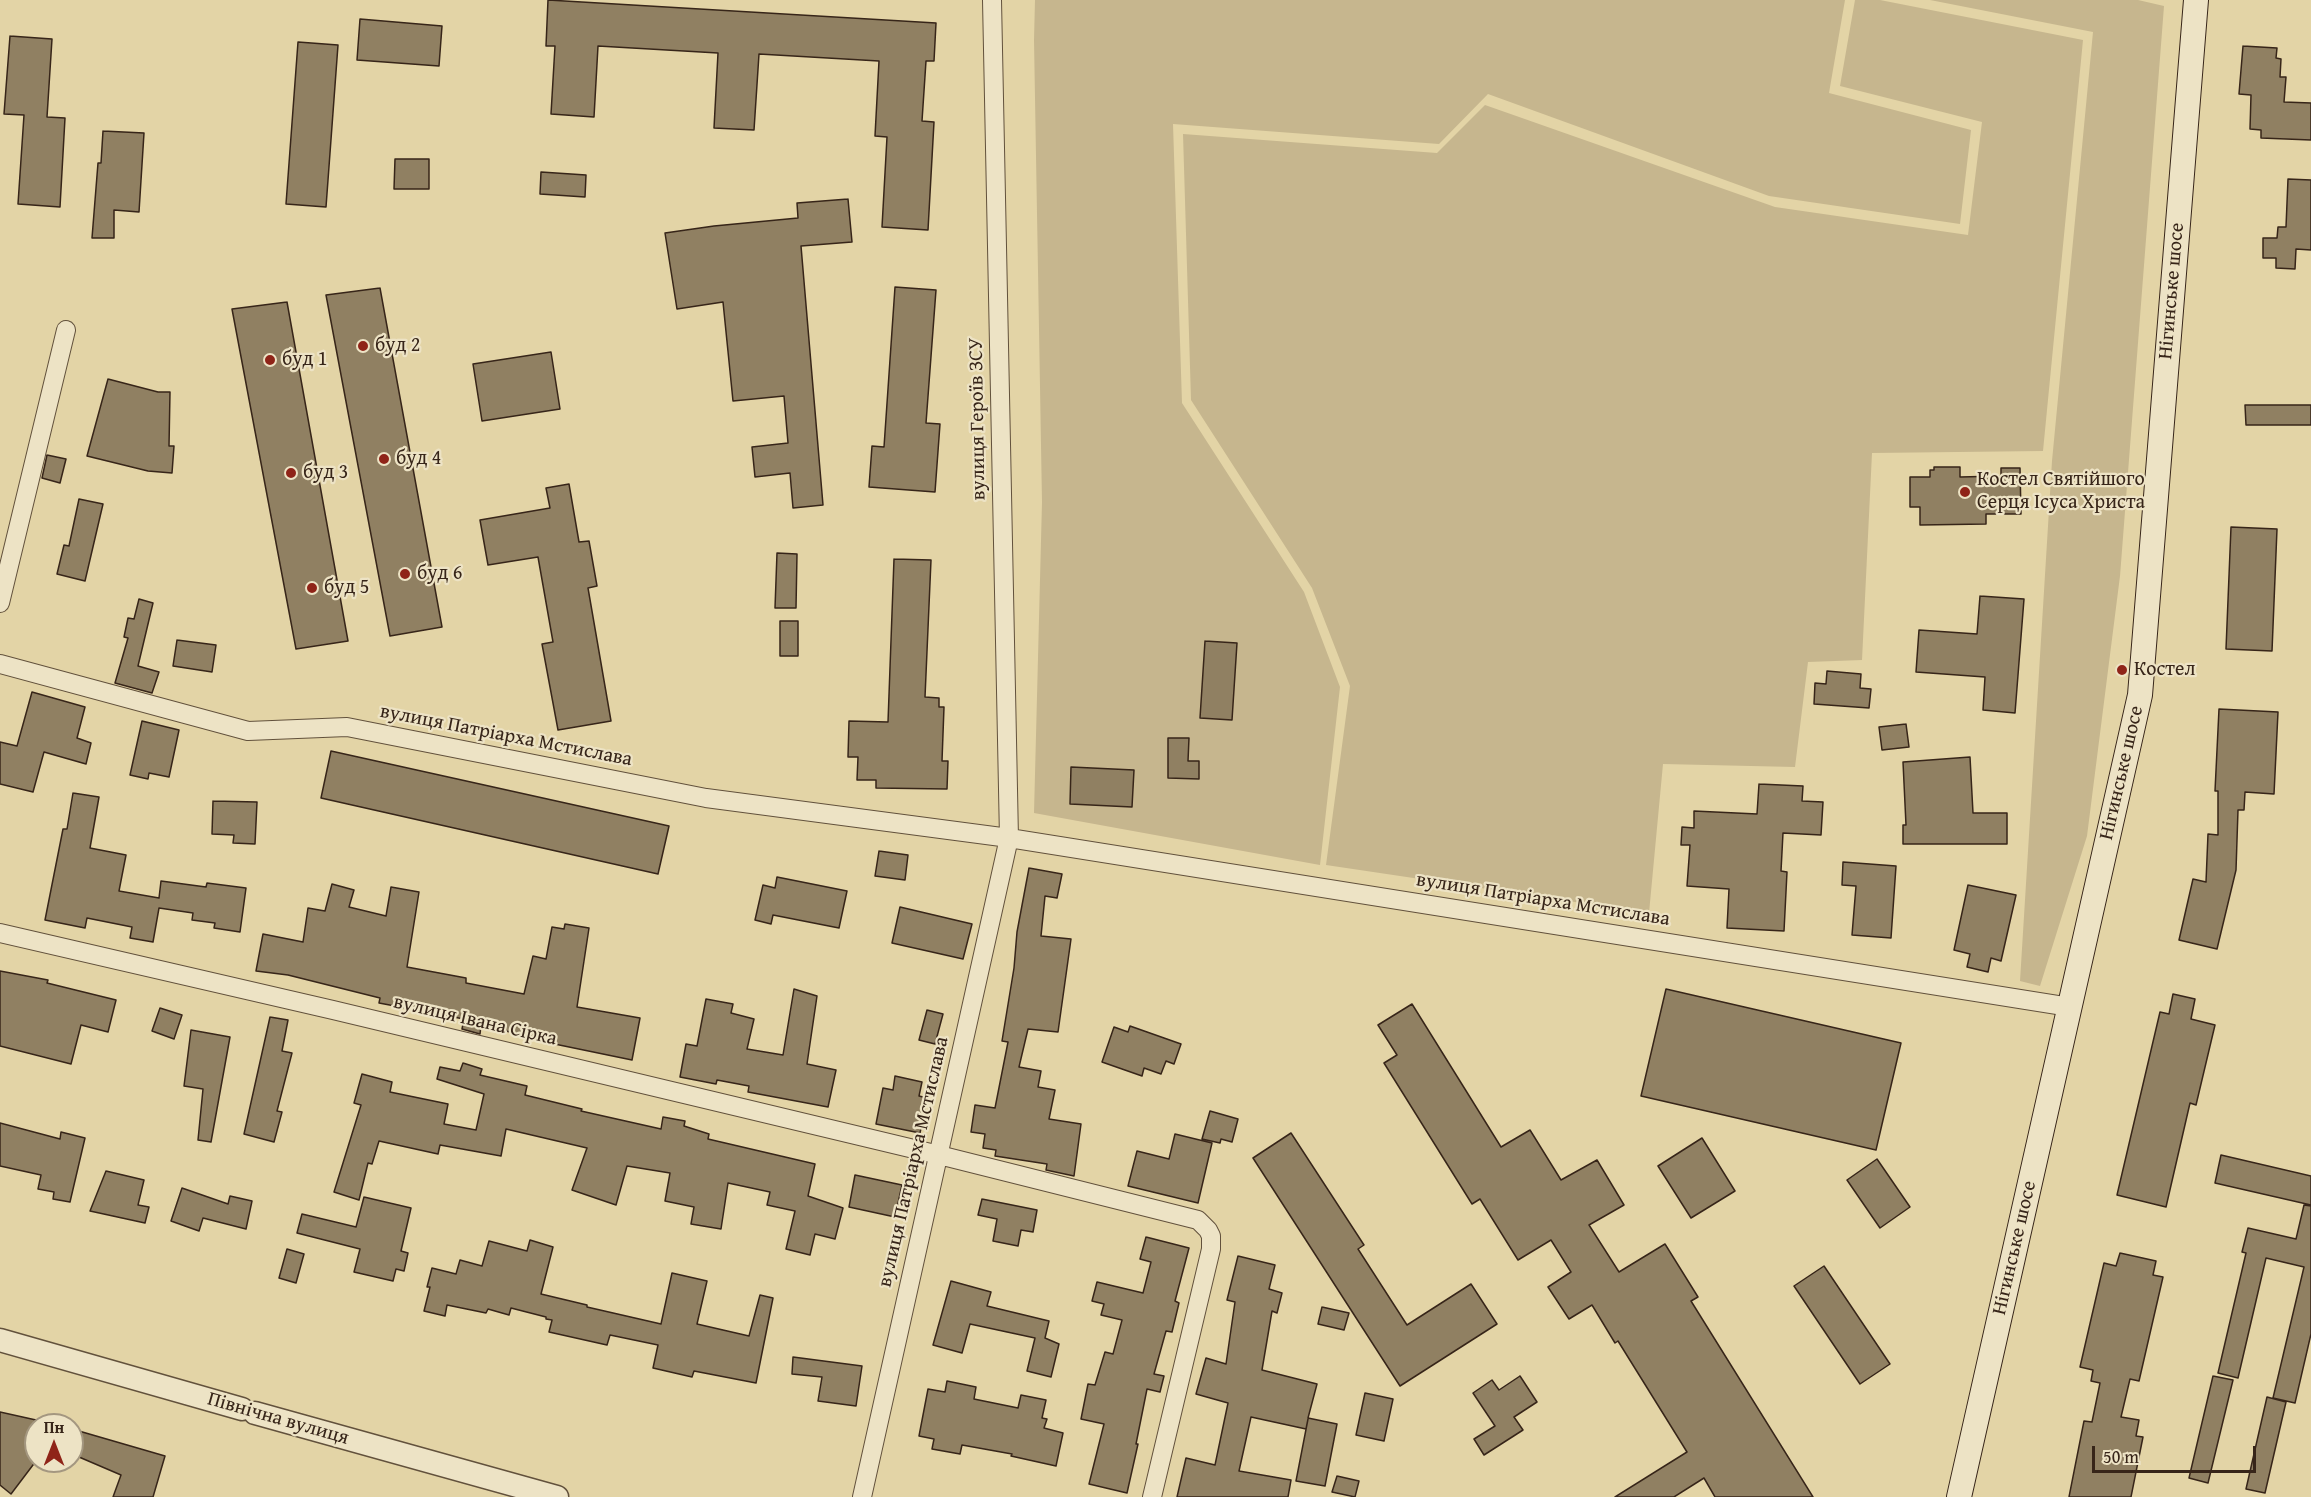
<!DOCTYPE html>
<html>
<head>
<meta charset="utf-8">
<style>
	body { margin:0 }
	#map { position:relative; width:2311px; height:1497px; overflow:hidden; background:#e3d4a6; font-family:"Gentium Book Plus",serif }
	canvas { display:block }
	.north { position:absolute; left:24px; top:1413px; width:60px; height:60px; box-sizing:border-box; background:#ede3c5; border:2px solid #a49780; border-radius:50%; rotate:0deg; font-size:16px; font-weight:700; line-height:24px; text-align:center; color:#372519 }
	.north::after { content:''; display:block; margin:auto; width:21px; height:27px; background:#8f2418; clip-path:polygon(50% 0,100% 100%,50% 72%,0 100%) }
	.scale { position:absolute; left:2092px; top:1446px; width:164px; height:27px; box-sizing:border-box; border:3px solid #372519; border-top:0; padding-left:8px; font-size:18px; line-height:21px; white-space:nowrap; color:#372519; -webkit-text-stroke:4px #ede3c5; paint-order:stroke }
</style>
</head>
<body>
<div id="map">
<canvas width="2311" height="1497"></canvas>
<div class="north">Пн</div>
<div class="scale">50 m</div>
</div>
<script>
const c = document.querySelector('canvas').getContext('2d');
c.lineJoin = 'round';
function fillPath(path, color) {
  c.fillStyle = color;
  c.fill(path, 'evenodd');
}
function shape(rows) {
  const path = new Path2D();
  for (const r of rows) {
    path.moveTo(r[0], r[1]);
    for (let i = 2; i < r.length; i += 2) path.lineTo(r[i], r[i + 1]);
  }
  return path;
}
function stroke(path, color, width, dash) {
  c.strokeStyle = color;
  c.lineWidth = width;
  c.lineCap = dash ? 'butt' : 'round';
  c.setLineDash(dash || []);
  c.stroke(path);
}
function write(font, color, halo, rows, align = 'center') {
  c.font = font + ' "Gentium Book Plus",serif';
  c.lineWidth = 4.5;
  c.setLineDash([]);
  c.textBaseline = 'middle';
  c.strokeStyle = halo;
  c.fillStyle = color;
  for (const [text, x, y, turn = 0] of rows) {
    c.save();
    c.translate(x, y);
    c.rotate((+turn || 0) * Math.PI / 180);
    c.textAlign = isNaN(turn) ? turn : align;
    if (halo) c.strokeText(text, 0, 0);
    c.fillText(text, 0, 0);
    c.restore();
  }
}
const green = shape([
	[1035,0,1845,0,1829,93,1971,130,1960,224,1769,196,1488,94,1439,144,1173,124,1182,403,1304,592,1340,687,1320,865,1034,813,1042,502,1034,40],
	[1855,0,1880,0,2083,40,2043,451,1872,453,1862,660,1808,662,1795,767,1663,764,1649,913,1326,865,1350,686,1312,588,1191,400,1183,134,1437,153,1485,105,1775,207,1968,235,1982,122,1840,86],
	[1930,0,2138,0,2164,6,2120,576,2087,836,2040,986,2020,981,2052,461,2093,32]
]);
const building = shape([
	[548,0,936,23,934,61,926,61,922,121,934,122,928,230,882,227,887,137,875,136,879,61,759,54,754,130,714,128,718,53,598,46,594,117,551,114,555,46,546,46,548,0],
	[360,19,442,26,439,66,357,60,360,19],
	[10,36,52,39,47,117,65,118,60,207,18,204,24,115,4,114,10,36],
	[298,42,338,45,326,207,286,204,298,42],
	[2243,46,2277,48,2276,58,2281,59,2280,77,2286,77,2284,102,2311,103,2311,140,2261,138,2261,130,2250,129,2251,95,2239,94,2243,46],
	[103,131,144,133,139,212,114,210,114,238,92,238,98,163,101,163,103,131],
	[395,159,429,159,429,189,394,189,395,159],
	[541,172,586,175,585,197,540,194,541,172],
	[2288,179,2311,180,2311,250,2296,249,2295,269,2276,268,2276,258,2263,258,2263,238,2277,238,2278,227,2286,227,2288,179],
	[848,199,852,242,801,246,823,505,793,508,790,473,755,477,752,447,788,443,784,396,733,401,723,302,677,309,665,233,714,226,798,218,797,203,848,199],
	[895,287,936,290,926,423,940,424,935,492,869,487,872,446,884,447,895,287],
	[380,288,442,627,390,636,326,295,380,288],
	[287,302,348,641,296,649,232,309,287,302],
	[551,352,560,409,482,421,473,364,551,352],
	[108,379,158,392,170,392,169,446,174,446,172,473,148,471,87,456,108,379],
	[2245,405,2311,405,2311,425,2246,425,2245,405],
	[47,455,66,459,60,483,42,478,47,455],
	[1934,467,1960,467,1960,477,2001,476,2001,468,2020,468,2021,514,1986,514,1986,524,1920,525,1920,507,1910,507,1910,477,1930,477,1930,470,1934,470,1934,467],
	[569,484,579,542,589,541,597,586,588,588,611,721,558,730,542,644,553,642,538,557,488,565,480,520,550,508,546,488,569,484],
	[79,499,103,504,85,581,57,574,64,545,69,546,79,499],
	[2231,527,2277,529,2272,651,2226,649,2231,527],
	[777,553,797,554,796,608,775,608,777,553],
	[894,559,931,560,925,697,939,698,939,707,944,707,942,761,948,761,947,789,876,788,876,780,857,780,858,757,848,757,849,721,888,722,894,559],
	[1980,596,2024,599,2015,713,1983,710,1985,677,1916,672,1919,630,1977,634,1980,596],
	[139,599,153,603,138,666,159,672,152,693,115,683,128,638,124,637,128,618,134,619,139,599],
	[780,621,798,621,798,656,780,656,780,621],
	[177,640,216,645,212,672,173,666,177,640],
	[1205,641,1237,643,1232,720,1200,718,1205,641],
	[1827,671,1861,674,1860,688,1871,689,1869,708,1814,704,1815,683,1826,684,1827,671],
	[32,692,85,707,77,738,91,743,86,764,44,752,33,792,0,784,0,742,17,746,32,692],
	[2219,709,2278,712,2274,794,2245,792,2244,810,2238,810,2236,870,2217,949,2179,940,2193,879,2206,882,2208,834,2218,835,2218,791,2215,791,2219,709],
	[142,721,179,730,169,777,149,773,148,779,130,775,142,721],
	[1906,724,1909,747,1882,750,1879,727,1906,724],
	[1168,738,1189,738,1188,761,1199,761,1199,779,1168,778,1168,738],
	[331,751,669,826,658,874,321,798,331,751],
	[1970,757,1973,813,2007,813,2007,844,1903,844,1903,825,1906,825,1903,762,1970,757],
	[1071,767,1134,770,1132,807,1070,804,1071,767],
	[1759,784,1803,786,1802,801,1823,802,1821,835,1783,833,1781,871,1787,872,1784,931,1727,928,1729,889,1687,886,1690,845,1681,845,1682,827,1694,828,1694,811,1757,814,1759,784],
	[73,793,99,797,90,848,126,855,119,891,159,898,161,881,206,887,207,883,246,888,240,932,214,928,215,923,192,920,193,913,159,908,153,942,130,938,132,927,87,918,85,928,45,920,63,829,67,829,73,793],
	[213,801,257,802,255,844,233,843,234,835,212,834,213,801],
	[879,851,908,855,905,880,875,876,879,851],
	[1843,862,1896,866,1891,938,1852,935,1856,886,1842,885,1843,862],
	[1029,868,1062,874,1057,898,1045,896,1041,936,1071,939,1058,1032,1028,1029,1019,1067,1041,1071,1038,1087,1055,1090,1049,1119,1081,1124,1074,1176,1046,1170,1047,1164,995,1156,996,1150,983,1148,985,1134,971,1132,975,1105,995,1108,1008,1042,1002,1041,1014,968,1017,932,1029,868],
	[777,877,847,891,839,928,773,915,771,924,755,920,763,885,775,888,777,877],
	[332,884,354,890,349,907,386,916,391,887,419,892,407,967,466,978,466,983,524,994,533,956,546,959,552,927,564,929,565,924,589,928,577,1007,640,1018,632,1060,540,1041,540,1038,481,1026,480,1034,462,1029,464,1019,379,1003,380,998,288,975,256,971,263,934,303,942,308,908,325,911,332,884],
	[1968,885,2016,895,2001,961,1991,958,1988,972,1967,967,1970,954,1954,950,1968,885],
	[900,907,972,924,963,959,892,943,900,907],
	[0,971,48,980,47,983,116,1000,108,1032,81,1025,71,1064,0,1046,0,971],
	[794,989,817,996,807,1064,836,1070,828,1107,748,1092,749,1086,717,1080,716,1084,680,1077,686,1044,697,1046,706,999,733,1004,731,1013,754,1019,747,1049,783,1055,794,989],
	[1666,989,1901,1043,1876,1150,1641,1096,1666,989],
	[2173,994,2195,999,2191,1019,2215,1025,2196,1105,2190,1103,2166,1207,2117,1195,2160,1012,2169,1014,2173,994],
	[1412,1004,1501,1147,1530,1130,1561,1180,1597,1160,1624,1205,1589,1225,1619,1272,1665,1244,1698,1297,1691,1301,1813,1497,1715,1497,1704,1478,1674,1497,1615,1497,1687,1452,1618,1341,1615,1343,1592,1305,1569,1319,1548,1287,1571,1272,1551,1240,1518,1260,1480,1199,1472,1204,1384,1063,1397,1055,1378,1025,1412,1004],
	[160,1008,182,1015,174,1039,152,1031,160,1008],
	[927,1010,943,1014,935,1044,919,1040,927,1010],
	[270,1017,288,1020,282,1051,292,1053,277,1111,282,1112,274,1142,244,1134,270,1017],
	[1130,1026,1181,1044,1174,1064,1166,1061,1161,1074,1144,1068,1142,1076,1102,1062,1114,1027,1128,1032,1130,1026],
	[191,1030,230,1037,211,1142,198,1140,203,1089,184,1086,191,1030],
	[463,1063,482,1069,480,1075,527,1086,525,1095,582,1109,581,1111,661,1129,663,1117,685,1121,684,1126,709,1134,708,1139,815,1164,808,1196,843,1208,835,1239,815,1234,810,1255,786,1249,795,1211,767,1205,770,1192,728,1183,721,1229,691,1224,694,1207,665,1201,670,1173,627,1166,616,1205,572,1190,587,1148,506,1129,501,1156,440,1145,438,1154,379,1141,372,1164,368,1163,359,1200,334,1192,361,1105,354,1103,362,1074,392,1082,390,1092,448,1104,444,1124,476,1130,484,1094,437,1079,440,1067,460,1071,463,1063],
	[895,1076,922,1082,919,1096,927,1098,920,1133,876,1124,883,1088,893,1090,895,1076],
	[1210,1111,1238,1119,1232,1142,1221,1139,1220,1143,1202,1139,1210,1111],
	[0,1123,60,1139,61,1132,85,1138,70,1202,53,1199,54,1192,38,1189,41,1175,0,1166,0,1123],
	[1291,1133,1364,1245,1358,1249,1407,1325,1471,1284,1497,1324,1400,1386,1253,1158,1291,1133],
	[1175,1134,1212,1143,1198,1203,1128,1186,1137,1151,1169,1159,1175,1134],
	[1702,1138,1735,1191,1691,1218,1658,1166,1702,1138],
	[2221,1155,2311,1176,2311,1205,2215,1183,2221,1155],
	[1877,1159,1910,1207,1880,1228,1847,1180,1877,1159],
	[106,1171,144,1180,138,1205,149,1207,145,1223,90,1211,106,1171],
	[855,1175,902,1185,895,1217,849,1207,855,1175],
	[182,1188,228,1204,230,1196,252,1201,246,1229,203,1218,199,1231,171,1221,182,1188],
	[364,1197,411,1208,401,1251,408,1253,404,1271,396,1269,393,1281,354,1272,360,1249,297,1233,302,1214,356,1227,364,1197],
	[982,1199,1037,1210,1033,1232,1021,1230,1018,1246,993,1241,997,1219,978,1215,982,1199],
	[2304,1205,2311,1206,2311,1334,2295,1403,2273,1398,2304,1267,2266,1258,2238,1378,2218,1373,2246,1253,2242,1252,2248,1228,2296,1239,2304,1205],
	[1146,1237,1189,1248,1175,1301,1179,1303,1172,1332,1166,1331,1154,1374,1164,1376,1160,1392,1147,1389,1136,1444,1138,1444,1127,1493,1089,1484,1104,1424,1081,1419,1088,1384,1095,1385,1105,1352,1113,1354,1122,1320,1101,1315,1104,1304,1092,1301,1097,1282,1143,1293,1151,1262,1140,1259,1146,1237],
	[530,1240,553,1247,541,1294,587,1305,587,1307,661,1324,672,1273,707,1281,697,1324,749,1336,760,1295,773,1298,756,1383,694,1371,692,1377,653,1368,658,1345,610,1335,607,1345,549,1332,552,1320,546,1319,546,1317,511,1308,509,1315,488,1309,486,1313,447,1305,445,1316,424,1311,430,1287,427,1287,432,1268,456,1274,460,1260,482,1266,489,1241,527,1251,530,1240],
	[287,1249,304,1254,296,1283,279,1278,287,1249],
	[2120,1253,2156,1261,2153,1275,2163,1277,2139,1381,2130,1379,2121,1417,2139,1420,2136,1436,2143,1437,2131,1497,2069,1497,2084,1421,2092,1422,2100,1383,2091,1381,2093,1370,2080,1367,2104,1263,2116,1266,2120,1253],
	[1238,1256,1275,1265,1269,1289,1282,1293,1277,1313,1272,1311,1262,1370,1317,1384,1308,1418,1337,1424,1325,1486,1296,1481,1308,1419,1306,1429,1251,1417,1239,1471,1291,1480,1288,1497,1177,1497,1186,1458,1215,1465,1228,1403,1196,1394,1206,1358,1226,1364,1235,1302,1227,1300,1238,1256],
	[1824,1266,1890,1364,1860,1384,1794,1286,1824,1266],
	[951,1281,991,1292,987,1306,1049,1321,1045,1338,1059,1344,1051,1377,1027,1371,1035,1338,970,1324,962,1353,933,1345,951,1281],
	[1322,1307,1349,1313,1344,1330,1318,1324,1322,1307],
	[793,1357,862,1366,856,1406,818,1401,822,1377,792,1374,793,1357],
	[1520,1376,1537,1402,1514,1417,1523,1430,1484,1455,1474,1439,1495,1426,1473,1393,1492,1380,1499,1390,1520,1376],
	[2213,1376,2233,1380,2208,1483,2189,1478,2213,1376],
	[947,1381,976,1387,974,1399,1018,1408,1021,1395,1046,1400,1042,1418,1047,1419,1044,1428,1063,1433,1056,1466,1011,1456,1012,1454,962,1445,960,1454,932,1449,934,1439,919,1436,928,1389,945,1392,947,1381],
	[1365,1393,1393,1399,1384,1441,1356,1435,1365,1393],
	[2267,1397,2286,1402,2265,1493,2246,1489,2267,1397],
	[0,1412,36,1420,36,1461,11,1494,0,1485,0,1412],
	[72,1429,165,1456,153,1497,113,1497,121,1475,72,1454,72,1429],
	[1337,1476,1359,1481,1355,1497,1332,1492,1337,1476]
]);
const minor = shape([
	[0,603,66,330],
	[0,664,248,731,347,727,706,798,1009,838,2070,1007],
	[0,933,333,1010,939,1155,1198,1220,1208,1230,1211,1236,1211,1249,1152,1497],
	[862,1497,1009,838,992,0]
]);
const tertiary = shape([
	[0,1340,242,1409],
	[255,1413,557,1497]
]);
const secondary = shape([
	[1959,1497,2140,695,2196,0]
]);
const markers = [
	[363,346,6,"#8f2418"],
	[270,360,6,"#8f2418"],
	[384,459,6,"#8f2418"],
	[291,473,6,"#8f2418"],
	[1965,492,6,"#8f2418"],
	[405,574,6,"#8f2418"],
	[312,588,6,"#8f2418"],
	[2122,670,6,"#8f2418"]
];
const streetNames = [
	["Нігинське шосе",2172,291,-85],
	["вулиця Героїв ЗСУ",978,419,-91],
	["вулиця Патріарха Мстислава",506,736,11],
	["Нігинське шосе",2122,773,-77],
	["вулиця Патріарха Мстислава",1543,900,9],
	["вулиця Івана Сірка",475,1021,13],
	["вулиця Патріарха Мстислава",914,1162,-77],
	["Нігинське шосе",2015,1248,-77],
	["Північна вулиця",278,1419,16]
];
const poiNames = [
	["буд 2",375,346],
	["буд 1",282,360],
	["буд 4",396,459],
	["буд 3",303,473],
	["Костел Святійшого",1977,480],
	["Серця Ісуса Христа",1977,503],
	["буд 6",417,574],
	["буд 5",324,588],
	["Костел",2134,670]
];
fillPath(green, '#c6b68e');
fillPath(building, '#908062');
stroke(building, '#372519', 1.5);
stroke(minor, '#62513c', 20);
stroke(tertiary, '#62513c', 25);
stroke(secondary, '#372519', 26);
stroke(minor, '#ede3c5', 18);
stroke(tertiary, '#ede3c5', 22);
stroke(secondary, '#ede3c5', 24);
for (const [x, y, r, color] of markers) {
  const dot = new Path2D();
  dot.arc(x, y, r, 0, 2 * Math.PI);
  c.fillStyle = color;
  c.fill(dot);
  stroke(dot, '#ede3c5', 2);
}
write('20px', '#372519', '#ede3c5', streetNames);
write('20px', '#372519', '#ede3c5', poiNames, 'left');
</script>
</body>
</html>
